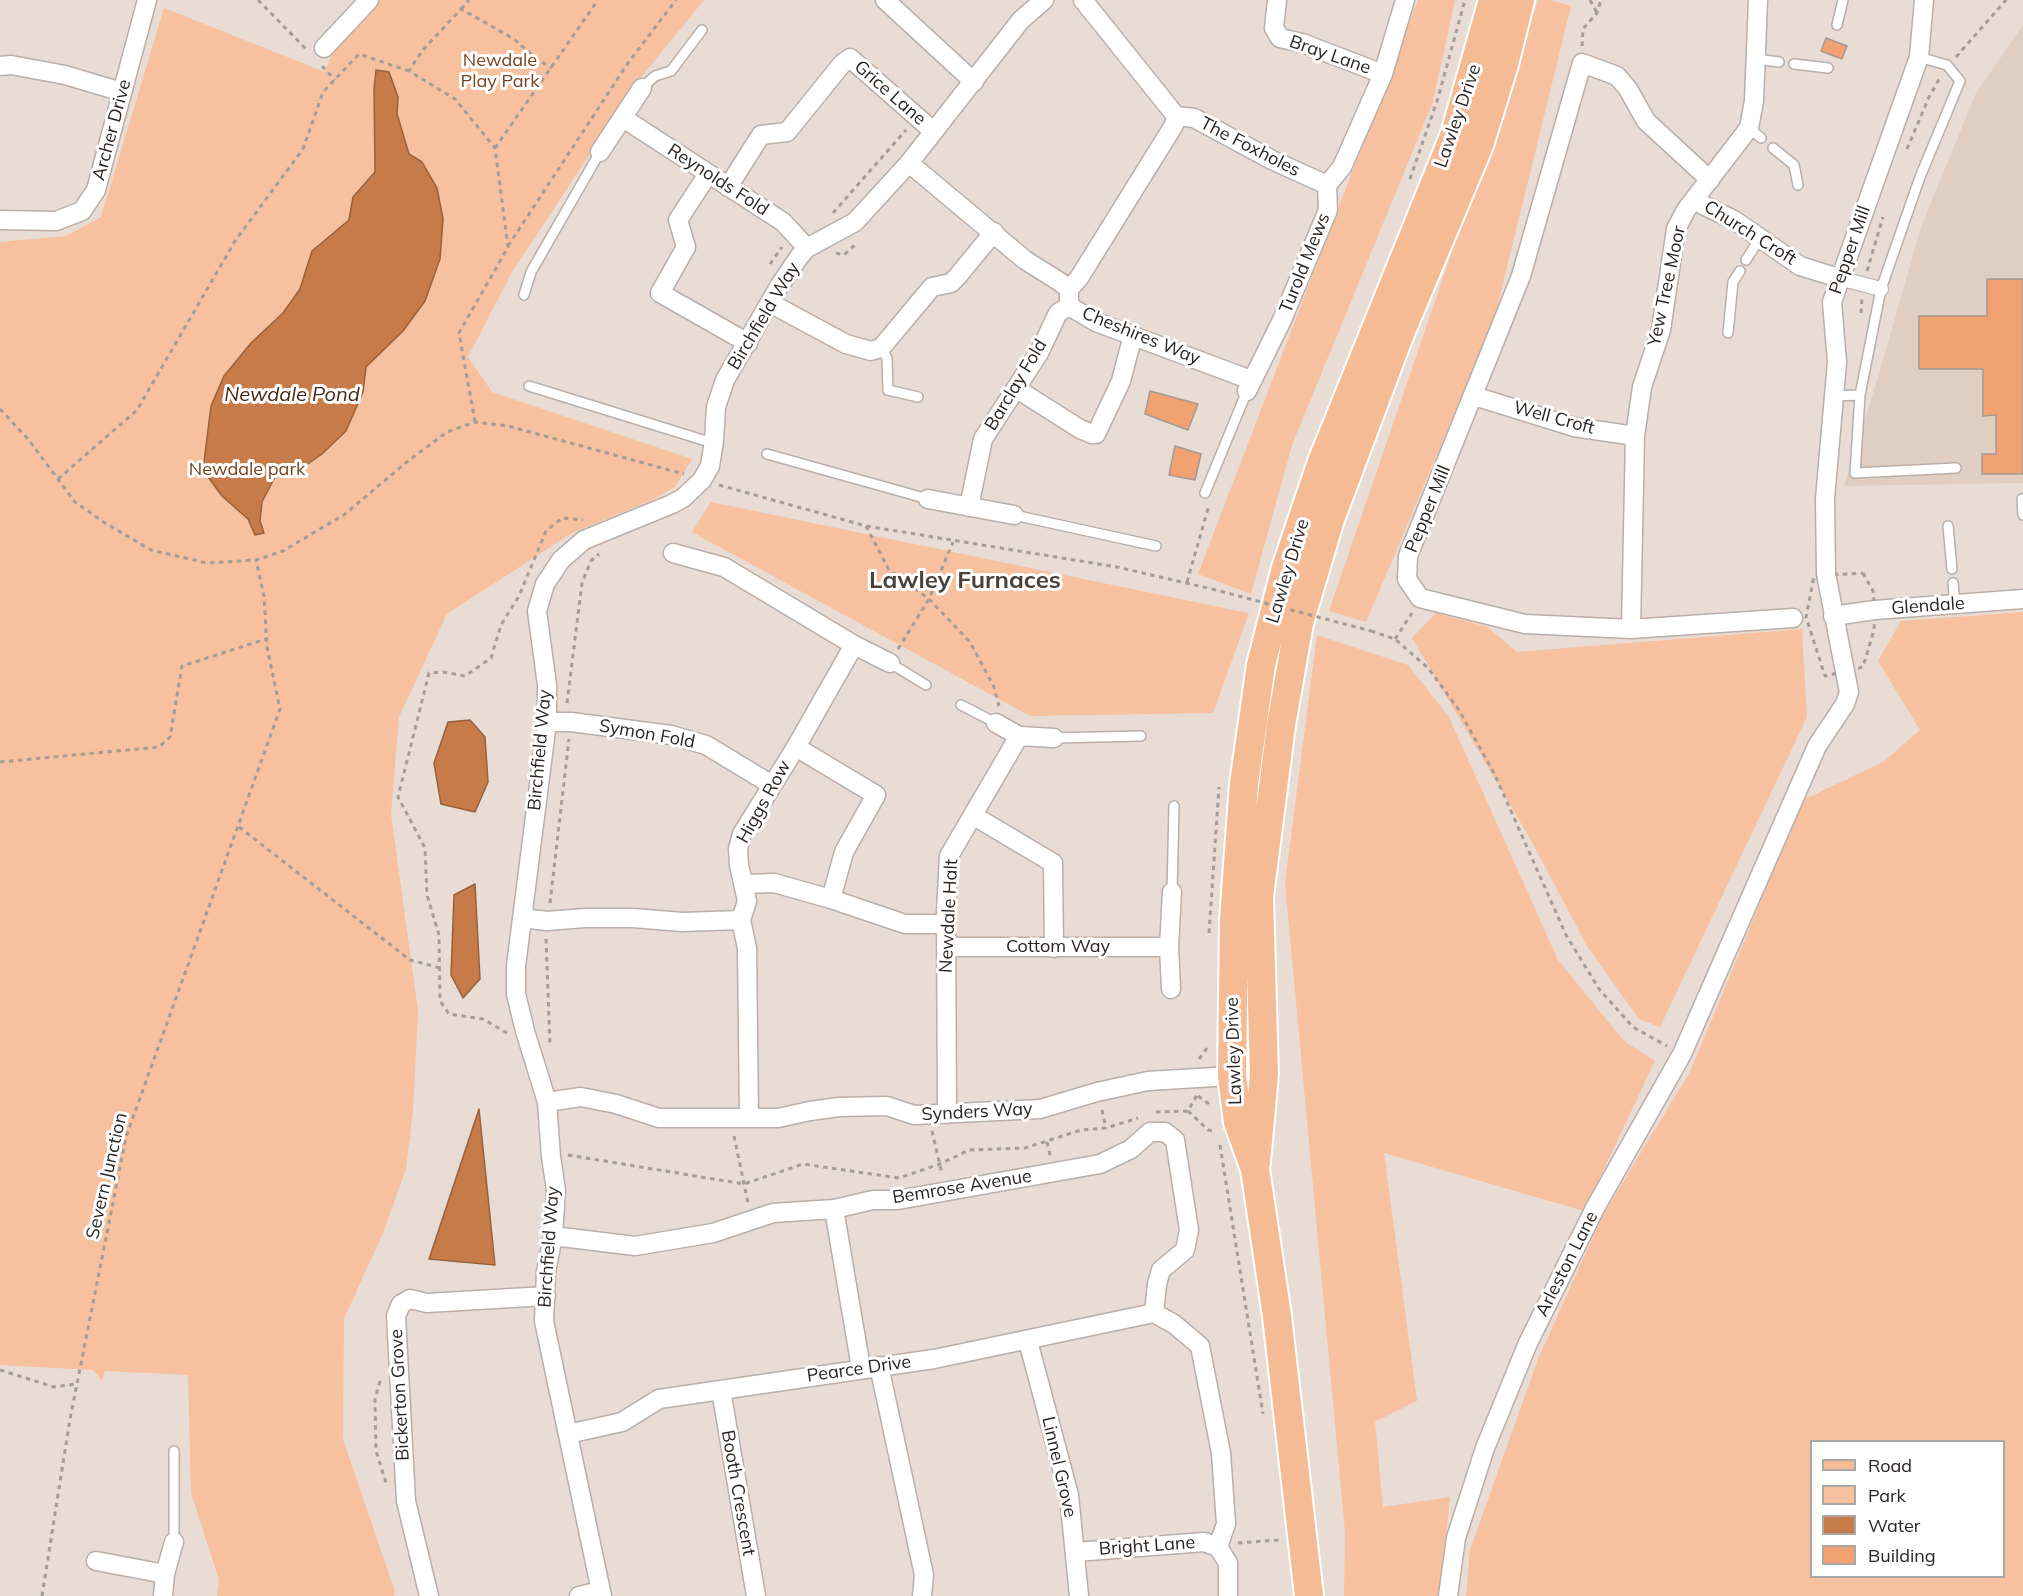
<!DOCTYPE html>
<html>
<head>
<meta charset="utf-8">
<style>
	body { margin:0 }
	#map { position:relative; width:2023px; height:1596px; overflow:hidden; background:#e8dcd5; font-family:Mulish,sans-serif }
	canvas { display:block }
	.legend { position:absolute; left:1810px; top:1440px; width:195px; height:138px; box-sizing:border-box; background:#fff; border:2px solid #a9a7a7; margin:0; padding:8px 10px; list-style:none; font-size:18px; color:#292422 }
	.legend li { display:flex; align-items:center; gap:12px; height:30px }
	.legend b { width:30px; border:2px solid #a9a7a7 }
</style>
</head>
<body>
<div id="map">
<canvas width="2023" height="1596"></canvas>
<ul class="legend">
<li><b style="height:8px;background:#f4bb94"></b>Road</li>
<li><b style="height:16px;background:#f7c09e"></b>Park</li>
<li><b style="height:16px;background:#c77b49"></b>Water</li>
<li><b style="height:16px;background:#f1a270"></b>Building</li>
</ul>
</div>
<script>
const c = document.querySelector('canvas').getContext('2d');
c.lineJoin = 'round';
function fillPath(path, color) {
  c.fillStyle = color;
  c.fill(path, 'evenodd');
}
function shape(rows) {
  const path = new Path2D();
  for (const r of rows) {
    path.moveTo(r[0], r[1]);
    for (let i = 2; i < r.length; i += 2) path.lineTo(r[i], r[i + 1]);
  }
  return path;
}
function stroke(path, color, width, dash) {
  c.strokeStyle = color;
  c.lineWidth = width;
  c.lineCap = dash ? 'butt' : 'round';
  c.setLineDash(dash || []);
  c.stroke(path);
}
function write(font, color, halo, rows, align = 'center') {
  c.font = font + ' Mulish,sans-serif';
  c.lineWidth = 6;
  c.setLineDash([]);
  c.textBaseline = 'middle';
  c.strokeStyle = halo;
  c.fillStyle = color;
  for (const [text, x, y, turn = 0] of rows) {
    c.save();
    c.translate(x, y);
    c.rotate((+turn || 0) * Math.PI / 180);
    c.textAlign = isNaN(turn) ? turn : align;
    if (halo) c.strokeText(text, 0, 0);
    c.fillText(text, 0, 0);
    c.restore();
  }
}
const built = shape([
	[2023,25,2023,483,1844,486,1880,371,1921,227,1976,93]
]);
const green = shape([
	[379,0,704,0,638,81,512,272,468,357,492,392,692,459,675,487,652,500,572,533,447,614,399,717,391,814,418,1011,413,1110,406,1169,383,1233,344,1319,343,1439,395,1592,394,1596,217,1596,219,1580,191,1493,188,1375,105,1371,102,1381,93,1370,0,1365,0,242,66,236,101,217,164,8,325,72,333,49],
	[1418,0,1455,0,1433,102,1292,445,1251,594,1198,574],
	[1538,0,1550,0,1571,6,1494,320,1366,622,1329,611],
	[711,502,1248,613,1249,613,1213,713,1030,716,692,532],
	[2023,612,2023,1596,1466,1596,1470,1550,1538,1359,1603,1215,1690,1072,1803,800,1883,762,1920,730,1878,661,1901,621],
	[1812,1442,2004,1442,2004,1576,1812,1576],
	[1436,613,1487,627,1517,652,1802,629,1807,717,1660,1027,1639,1019,1587,946,1532,842,1412,638],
	[1317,635,1408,665,1449,717,1558,960,1624,1041,1655,1061,1584,1211,1384,1153,1417,1401,1375,1422,1383,1507,1450,1497,1440,1596,1344,1596,1345,1532,1285,883]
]);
const water = shape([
	[376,70,389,72,398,97,397,114,409,154,422,162,437,188,443,219,440,259,425,301,403,331,366,367,363,392,346,431,322,454,305,466,277,473,262,502,260,521,264,533,255,535,248,519,222,496,203,470,211,406,224,376,251,343,283,313,300,289,312,251,349,220,353,197,375,172,374,89,376,70],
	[470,720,485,737,488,782,475,812,441,804,434,763,448,722,470,720],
	[475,884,480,979,463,998,451,975,454,895,475,884],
	[479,1109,495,1265,429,1259,479,1109]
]);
const building = shape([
	[1826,38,1847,46,1842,59,1821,51,1826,38],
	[1987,279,2023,279,2023,474,1982,474,1982,454,1996,454,1996,415,1983,416,1983,369,1919,369,1919,316,1987,316,1987,279],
	[1150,391,1198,404,1188,430,1145,414,1150,391],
	[1175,446,1201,454,1195,480,1169,475,1175,446]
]);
const path = shape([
	[258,0,307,50],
	[1590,0,1597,13],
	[461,9,469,0],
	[1582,46,1583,29,1597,13,1601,0],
	[1956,57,2006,0],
	[322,66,335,80],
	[495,148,598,0],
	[1907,149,1929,97,1941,76],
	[1410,179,1438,98,1465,0],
	[833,213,906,130],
	[508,246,628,63,676,0],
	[836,253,844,255,857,243],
	[770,264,782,247],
	[1867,271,1883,217],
	[1861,313,1862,298],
	[0,409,28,439,75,502,105,523,151,550,207,563,256,560,283,551,345,514,408,461,447,432,475,422,508,426,684,474],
	[475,422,459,333,508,247,495,148,455,99,409,71,422,51,461,9,514,39,538,60,552,68],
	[58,479,137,410,235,241,303,149,323,92,359,54,409,71],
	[719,485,866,526,1117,567,1212,589],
	[866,526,889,570,929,599,970,642,994,687,999,706],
	[1863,573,1873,591,1875,610,1874,630,1863,667,1825,676,1806,617,1814,576,1863,573],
	[1187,582,1209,505],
	[1371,631,1395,639,1428,668,1459,710,1495,775,1566,935,1599,989,1633,1027,1667,1046],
	[1395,639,1412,613],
	[898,649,929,599,953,542],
	[567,703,582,583,591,561,599,554],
	[0,762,159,747,170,737,182,666,266,639],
	[239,827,410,960,440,968],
	[550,903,569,739],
	[1209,933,1219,787],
	[546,939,550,1046],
	[507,1033,483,1019,449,1014,440,1001,439,935,427,895,425,848,398,797,429,673,443,672,465,676,491,658,501,625,519,596,546,531,562,518,583,520],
	[1199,1059,1207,1048],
	[1198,1096,1212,1106],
	[1102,1110,1106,1128],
	[1188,1111,1208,1130,1216,1131],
	[1156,1112,1188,1111,1197,1095],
	[932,1131,942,1174],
	[734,1136,748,1203],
	[1047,1142,1050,1155],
	[1220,1145,1263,1414],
	[568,1155,744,1184,803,1164,899,1178,940,1164,969,1150,1025,1148,1081,1130,1106,1128,1138,1118],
	[0,1370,54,1387,76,1384],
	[380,1381,375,1399,376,1451,386,1483],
	[1238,1543,1279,1540],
	[42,1596,70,1419,126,1137,280,709,267,647,264,596,256,560]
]);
const service = shape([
	[1837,25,1843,0],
	[1919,57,1947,65,1960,81,1920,177,1881,289,1860,395,1855,473,1956,468],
	[1756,59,1779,62],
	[1794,64,1828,68],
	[642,88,655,76,671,71,702,30],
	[1749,128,1761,138],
	[1773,148,1794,165,1798,185],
	[1746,260,1760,238],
	[524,295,531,272,600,152],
	[1728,333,1733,282,1740,271],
	[881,348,887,358,888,390,918,397],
	[529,386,703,440,714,441],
	[1834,396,1860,395],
	[767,454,928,499],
	[1205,493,1247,391],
	[2022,499,2023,515],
	[1014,515,1156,546],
	[1948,526,1952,569],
	[1953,583,1955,604],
	[890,663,926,685],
	[961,705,996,723],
	[1054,738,1141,736],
	[1172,892,1174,806],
	[174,1451,174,1542]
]);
const pedestrian = shape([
	[1839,278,1881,289]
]);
const minor = shape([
	[885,0,974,82],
	[1083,0,1176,116,1194,118,1272,160,1327,185],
	[1277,0,1274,28,1280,38,1302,43,1383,74],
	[324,48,369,0],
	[0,66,11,65,65,75,122,92],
	[623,118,783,222,807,248],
	[600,152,642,88],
	[909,163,1025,260,1060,282,1069,289,1069,306,1096,322,1251,380],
	[708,174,678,220,686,247,660,293,748,343],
	[1710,180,1646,121,1628,89,1617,76,1582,63,1521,276,1408,556,1407,579,1420,598,1525,624,1631,629,1793,618],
	[728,187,761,135,787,132,842,64,850,58,933,131],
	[1695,198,1703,205,1734,220,1800,266,1839,278],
	[0,220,56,221,82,211,96,190,147,0],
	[1069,289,1079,278,1174,125,1176,116],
	[770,303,846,344,871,351,881,348,932,287,951,283,957,277,994,232],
	[1017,389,1080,429,1092,434,1096,434,1121,381,1133,335],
	[1247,391,1282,320,1328,210,1327,185,1342,167,1383,74,1405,0],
	[1474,396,1574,427,1635,436],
	[928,499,1014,515],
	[969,507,983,439,1039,353,1058,313,1069,306],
	[673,553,724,567,854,645,890,663],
	[1833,616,1875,610,2023,599],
	[1631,629,1635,436,1642,387,1661,330,1676,229,1686,210,1749,128,1754,101,1758,0],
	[547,722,571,722,671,735,706,745,772,785],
	[996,723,1019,736],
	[796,747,876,795,844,852,831,899],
	[974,816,1053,863,1054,948],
	[744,884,774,883,831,899,905,924,946,924],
	[522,918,547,921,585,918,633,918,682,922,741,920],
	[946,947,1169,947],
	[1171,989,1169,947,1172,892],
	[547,1102,581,1097,616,1104,659,1118,778,1118,810,1111,839,1107,887,1106,914,1115,1040,1109,1097,1092,1148,1081,1264,1074],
	[947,1114,946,911,949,856,1019,736,1054,738],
	[749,1118,747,948,741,920,747,901,739,865,738,849,742,834,796,747,854,645],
	[834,1209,861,1368],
	[553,1236,635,1246,713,1233,773,1213,834,1209,873,1200,898,1200,1100,1164,1131,1149,1150,1132,1165,1132,1175,1140,1189,1230,1185,1250,1161,1270,1157,1284,1154,1313],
	[1154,1313,1174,1324,1200,1346,1221,1453,1226,1524,1218,1547],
	[1028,1341,1069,1495,1079,1596],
	[879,1366,924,1575,922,1596],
	[721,1390,756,1596],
	[568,1434,622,1422,659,1399,934,1359,1154,1313],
	[1218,1547,1228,1563,1228,1596],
	[1076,1552,1204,1542,1218,1547],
	[96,1561,165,1574],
	[163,1596,165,1574,174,1542],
	[429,1596,406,1501,396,1316,401,1304,410,1299,427,1303,546,1296],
	[579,1596,600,1591],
	[602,1596,544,1321,546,1272,553,1236,556,1190,551,1157,547,1102,525,1031,516,994,516,966,547,722,547,685,537,611,545,584,561,560,584,540,672,504,683,498,702,480,710,466,714,441,716,407,725,380,780,285,799,257,807,248,855,222,909,163,1021,20,1044,0],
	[1448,1596,1456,1538,1485,1448,1528,1343,1595,1208,1682,1054,1817,746,1845,704,1849,692,1826,574,1825,499,1837,362,1832,302,1919,57,1924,0]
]);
const primary = shape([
	[1256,1162,1264,1074,1259,897,1281,725,1299,623,1330,519,1400,333,1479,145,1504,64,1520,0],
	[1309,1596,1277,1316,1255,1169,1238,1122,1232,1076,1234,919,1244,784,1261,665,1286,568,1322,462,1455,134,1493,0]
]);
const pathBridge = shape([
	[1212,589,1371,631]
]);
const streetNames = [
	["Bray Lane",1330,55,19],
	["Grice Lane",890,93,41],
	["Lawley Drive",1458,116,-71],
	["Archer Drive",112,130,-75],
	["The Foxholes",1250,147,27],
	["Reynolds Fold",718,180,33],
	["Church Croft",1750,233,32],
	["Pepper Mill",1850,250,-71],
	["Turold Mews",1305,263,-68],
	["Yew Tree Moor",1667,286,-78],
	["Birchfield Way",764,316,-59],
	["Cheshires Way",1141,336,22],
	["Barclay Fold",1016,385,-59],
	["Well Croft",1554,418,15],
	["Pepper Mill",1428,509,-68],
	["Lawley Drive",1288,571,-73],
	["Glendale",1928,606,-4],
	["Symon Fold",647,734,10],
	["Birchfield Way",540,750,-85],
	["Higgs Row",764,802,-61],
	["Newdale Halt",949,916,-87],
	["Cottom Way",1058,947],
	["Lawley Drive",1234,1051,-92],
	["Synders Way",977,1112,-3],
	["Severn Junction",107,1176,-77],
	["Bemrose Avenue",962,1187,-9],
	["Birchfield Way",549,1247,-86],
	["Arleston Lane",1567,1264,-63],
	["Pearce Drive",859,1369,-8],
	["Bickerton Grove",400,1395,-93],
	["Linnel Grove",1059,1467,77],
	["Booth Crescent",738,1493,80],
	["Bright Lane",1147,1546,-4]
];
const parkNames = [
	["Newdale",500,61],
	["Play Park",500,82],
	["Newdale park",247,470]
];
const waterNames = [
	["Newdale Pond",292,395]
];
const districtNames = [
	["Lawley Furnaces",965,581]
];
fillPath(built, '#e0cec3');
fillPath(green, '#f7c09e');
fillPath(water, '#c77b49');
stroke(water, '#98613d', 1.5);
fillPath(building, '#f1a270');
stroke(building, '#a49992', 1.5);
stroke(service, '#baaea8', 12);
stroke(pedestrian, '#baaea8', 16);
stroke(minor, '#baaea8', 21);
stroke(primary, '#fff', 32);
stroke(path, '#a59c97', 3, [4.5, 4.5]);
stroke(service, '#fff', 9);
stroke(pedestrian, '#fff', 14);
stroke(minor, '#fff', 18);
stroke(primary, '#f4bb94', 28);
stroke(pathBridge, '#a59c97', 3, [4.5, 4.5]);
write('18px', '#292422', '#fff', streetNames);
write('18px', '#76421e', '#fff', parkNames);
write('italic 20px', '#462711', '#fff', waterNames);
write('bold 24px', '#4b413b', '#fff', districtNames);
</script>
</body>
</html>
